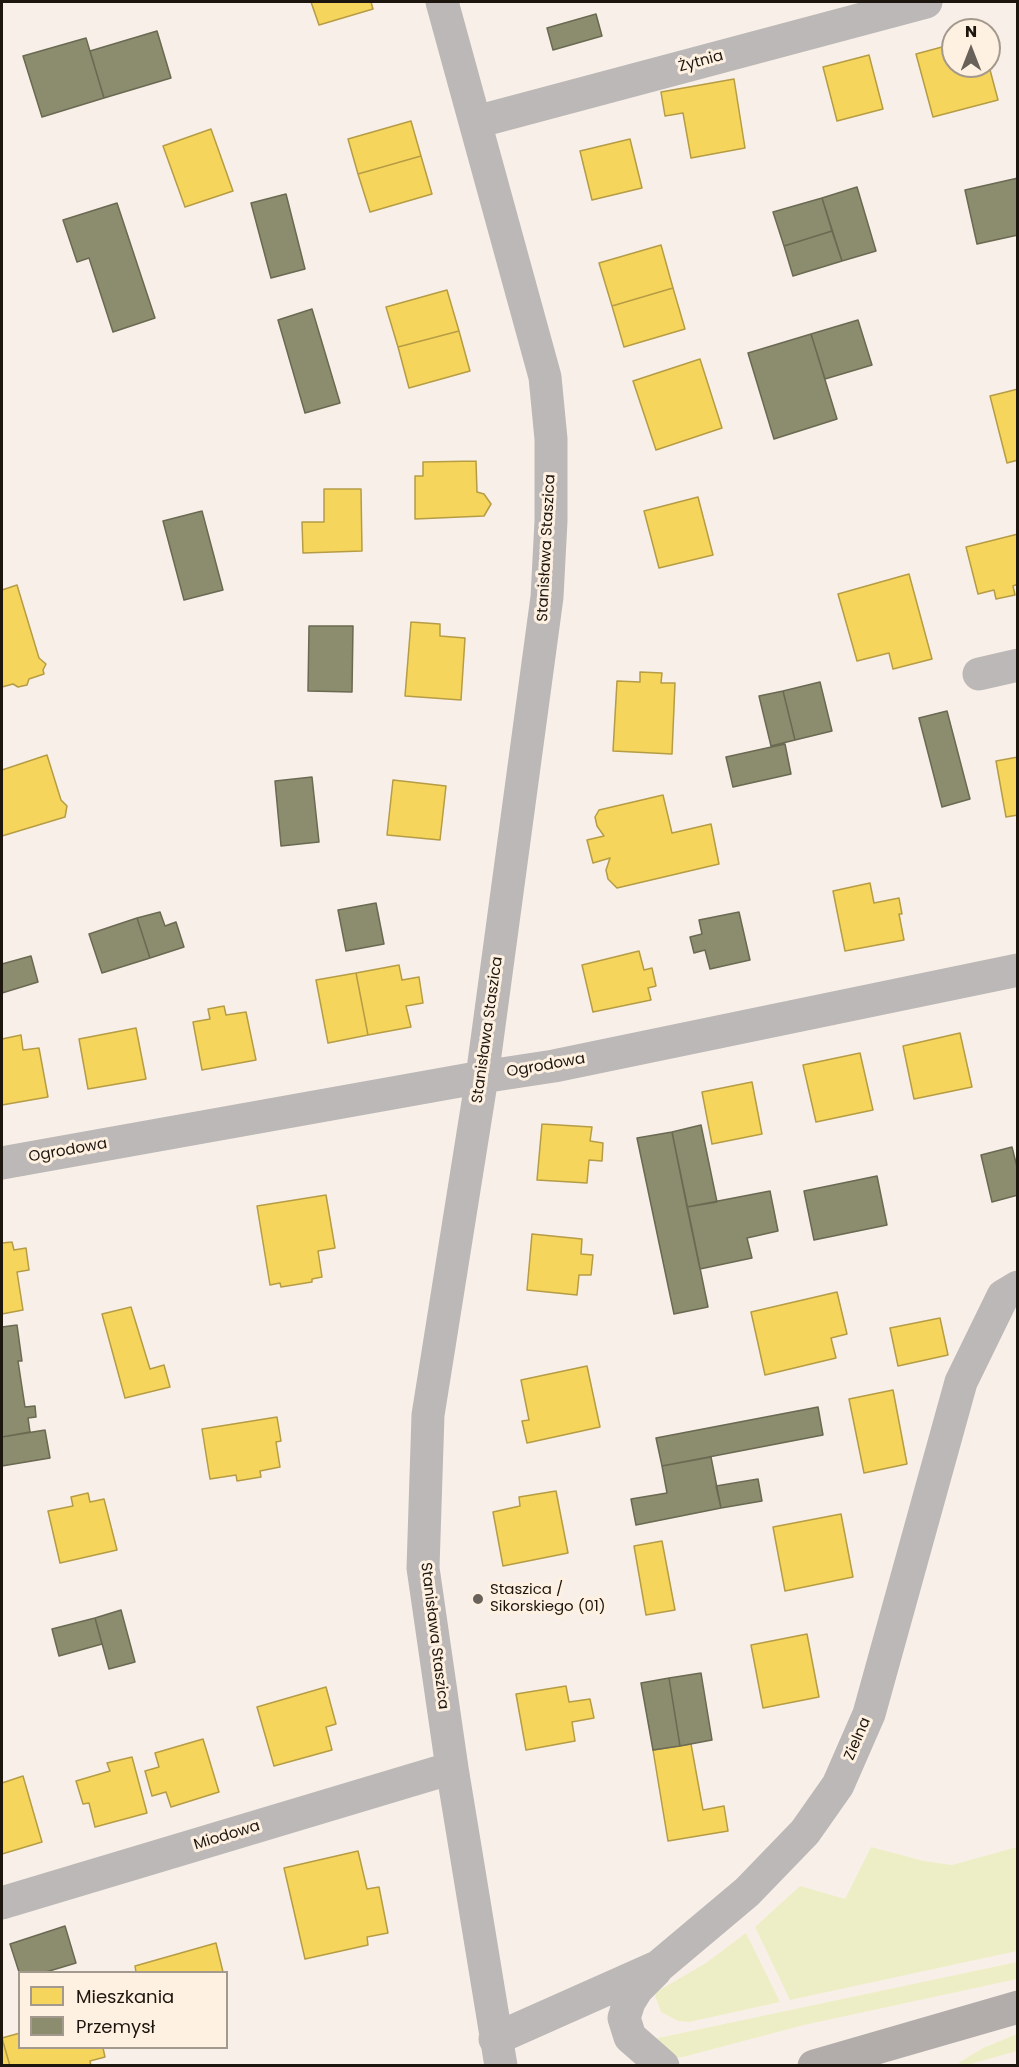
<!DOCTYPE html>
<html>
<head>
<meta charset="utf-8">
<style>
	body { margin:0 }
	#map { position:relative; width:1019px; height:2067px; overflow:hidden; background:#f8f0e8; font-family:Poppins,sans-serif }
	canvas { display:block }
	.frame { position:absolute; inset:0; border:3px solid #1c160f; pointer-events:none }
	.legend { position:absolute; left:18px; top:1971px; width:210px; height:78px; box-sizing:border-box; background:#fff1e1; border:2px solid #a4998d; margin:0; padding:8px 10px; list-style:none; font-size:18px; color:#1c160f }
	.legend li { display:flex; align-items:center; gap:12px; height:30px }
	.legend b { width:30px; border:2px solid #a4998d }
	.north { position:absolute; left:941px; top:18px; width:60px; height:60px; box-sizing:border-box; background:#fff1e1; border:2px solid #a4998d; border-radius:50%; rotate:0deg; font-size:16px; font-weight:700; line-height:24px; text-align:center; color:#1c160f }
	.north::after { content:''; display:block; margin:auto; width:21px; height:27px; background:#69625b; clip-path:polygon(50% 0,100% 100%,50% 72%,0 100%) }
</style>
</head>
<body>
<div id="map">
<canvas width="1019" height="2067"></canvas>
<div class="frame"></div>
<ul class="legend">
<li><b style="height:16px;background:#f6d55c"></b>Mieszkania</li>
<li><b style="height:16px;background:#8c8c6e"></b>Przemysł</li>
</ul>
<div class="north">N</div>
</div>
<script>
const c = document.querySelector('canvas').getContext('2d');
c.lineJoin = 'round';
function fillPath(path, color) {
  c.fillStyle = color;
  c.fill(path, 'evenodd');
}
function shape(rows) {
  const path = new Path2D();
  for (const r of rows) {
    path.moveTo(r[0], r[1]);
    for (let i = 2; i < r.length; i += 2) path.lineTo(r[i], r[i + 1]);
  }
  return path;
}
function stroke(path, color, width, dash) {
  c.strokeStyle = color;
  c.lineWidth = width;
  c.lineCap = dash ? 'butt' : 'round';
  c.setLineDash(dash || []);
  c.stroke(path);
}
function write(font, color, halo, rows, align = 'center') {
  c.font = font + ' Poppins,sans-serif';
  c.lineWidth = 6;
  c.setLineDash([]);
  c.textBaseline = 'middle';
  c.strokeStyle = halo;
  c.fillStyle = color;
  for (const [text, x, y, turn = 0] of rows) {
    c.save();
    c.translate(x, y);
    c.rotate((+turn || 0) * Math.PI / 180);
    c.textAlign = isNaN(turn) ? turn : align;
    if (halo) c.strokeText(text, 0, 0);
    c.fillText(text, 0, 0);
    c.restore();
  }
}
const green = shape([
	[871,1847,924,1861,952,1865,1017,1847,1017,1951,790,2000,755,1927,800,1886,845,1899],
	[746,1933,780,2002,689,2022,678,2021,661,2012,655,1996,656,1992,706,1963],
	[1017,1962,1017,1979,804,2025,683,2057,673,2058,644,2041],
	[1017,2034,1017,2051,967,2065,958,2063,983,2048]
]);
const homes = shape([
	[311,2,371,2,373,9,319,25,311,2],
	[953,44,953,66,989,66,998,100,933,117,916,54,953,44],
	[869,55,883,109,837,121,823,67,869,55],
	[734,79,745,148,691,158,683,113,665,116,661,92,734,79],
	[411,121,421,156,358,174,348,139,411,121],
	[211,129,233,191,185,207,163,146,211,129],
	[630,139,642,188,592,200,580,151,630,139],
	[421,156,432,194,370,212,358,174,421,156],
	[661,245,673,288,612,306,599,263,661,245],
	[673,288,685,329,624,347,612,306,673,288],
	[447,290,459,331,398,347,386,307,447,290],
	[459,331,470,371,409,388,398,347,459,331],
	[700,359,722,428,656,450,633,381,700,359],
	[1018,389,1018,460,1007,463,990,396,1018,389],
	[476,461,477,492,484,494,491,504,484,516,415,519,415,476,423,476,423,462,476,461],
	[324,489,361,489,362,551,303,553,302,522,324,522,324,489],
	[698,497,713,555,659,568,644,511,698,497],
	[1018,534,1018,584,1013,586,1015,595,996,599,994,590,978,594,966,547,1018,534],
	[909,574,932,659,893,669,889,653,857,661,838,594,909,574],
	[17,585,39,658,46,664,43,670,44,674,29,679,27,685,18,687,13,684,2,687,2,590,17,585],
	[411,622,440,624,440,636,465,638,461,700,405,696,411,622],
	[640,672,662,673,661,683,675,683,672,754,613,751,617,681,640,682,640,672],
	[47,755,61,800,67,806,65,817,2,836,2,770,47,755],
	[1018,757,1018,815,1006,817,996,761,1018,757],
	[393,780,446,786,440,840,387,835,393,780],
	[663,795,672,833,711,824,719,864,617,888,608,879,606,870,610,858,593,863,587,840,604,836,597,826,595,817,599,810,663,795],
	[870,883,874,903,899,898,902,914,899,914,904,940,845,951,833,891,870,883],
	[639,951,644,970,652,968,656,986,648,988,651,1000,593,1012,582,965,639,951],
	[399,965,402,980,419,977,423,1003,406,1006,411,1027,368,1035,356,973,399,965],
	[356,973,368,1035,328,1043,316,980,356,973],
	[224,1006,226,1015,246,1012,256,1060,202,1070,193,1022,210,1019,208,1009,224,1006],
	[136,1028,146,1079,88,1089,79,1039,136,1028],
	[960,1033,972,1087,914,1099,903,1046,960,1033],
	[21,1035,23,1050,39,1048,48,1097,2,1105,2,1039,21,1035],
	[860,1053,873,1110,816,1122,803,1065,860,1053],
	[752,1082,762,1134,712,1144,702,1092,752,1082],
	[542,1124,592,1127,590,1141,603,1143,602,1161,589,1160,587,1183,537,1180,542,1124],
	[326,1195,335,1248,318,1251,322,1277,312,1279,312,1282,281,1287,280,1283,270,1285,257,1206,326,1195],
	[532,1234,582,1239,581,1254,593,1255,591,1275,579,1275,577,1295,527,1290,532,1234],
	[12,1242,14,1250,26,1248,29,1270,17,1272,23,1310,2,1314,2,1243,12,1242],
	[837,1292,847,1334,831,1338,836,1358,765,1375,751,1312,837,1292],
	[131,1307,150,1369,164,1365,170,1387,125,1398,102,1314,131,1307],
	[940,1318,948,1355,898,1366,890,1328,940,1318],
	[587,1366,600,1427,527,1443,522,1421,529,1420,521,1380,587,1366],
	[893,1390,907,1464,864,1473,849,1399,893,1390],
	[277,1417,281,1441,276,1442,280,1467,260,1471,261,1477,237,1481,236,1475,210,1479,202,1429,277,1417],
	[556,1491,568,1553,503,1566,493,1512,520,1506,519,1497,556,1491],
	[88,1493,90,1502,104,1499,117,1550,60,1563,48,1511,73,1506,71,1497,88,1493],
	[841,1514,853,1577,785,1591,773,1527,841,1514],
	[662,1541,675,1610,646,1615,634,1546,662,1541],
	[807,1634,819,1697,763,1708,751,1645,807,1634],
	[566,1686,569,1702,590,1699,594,1718,572,1722,575,1741,526,1750,516,1694,566,1686],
	[326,1687,336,1724,326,1727,332,1750,274,1766,257,1707,326,1687],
	[203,1739,219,1792,171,1807,166,1792,152,1796,145,1771,159,1767,155,1753,203,1739],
	[691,1744,703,1810,724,1806,728,1831,668,1841,653,1750,691,1744],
	[132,1757,147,1813,95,1827,89,1803,83,1804,76,1781,110,1771,107,1763,132,1757],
	[23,1776,42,1842,2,1854,2,1783,23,1776],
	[358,1851,367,1889,379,1887,388,1933,367,1937,368,1945,305,1959,284,1868,358,1851],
	[216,1943,223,1972,136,1972,135,1966,216,1943],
	[20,2033,20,2048,103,2048,105,2057,90,2061,91,2066,10,2066,2,2038,20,2033],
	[2,2042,3,2042,10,2066,2,2066,2,2042]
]);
const industry = shape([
	[596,14,602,36,553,50,547,28,596,14],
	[157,31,171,78,104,98,90,51,157,31],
	[86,38,104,98,42,117,23,56,86,38],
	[1018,178,1018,235,977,244,965,190,1018,178],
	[857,187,876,251,842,261,822,198,857,187],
	[286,194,305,269,271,278,251,203,286,194],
	[822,198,832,231,784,246,773,212,822,198],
	[117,203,155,318,113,332,89,258,77,262,63,220,117,203],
	[832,231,842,261,793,276,784,246,832,231],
	[312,309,340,403,305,413,278,320,312,309],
	[858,320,872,365,825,379,811,334,858,320],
	[811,334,837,419,774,439,748,353,811,334],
	[202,511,223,590,184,600,163,521,202,511],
	[309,626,353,626,352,692,308,691,309,626],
	[820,682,832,731,795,740,783,691,820,682],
	[783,691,795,740,771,746,759,696,783,691],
	[947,711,970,799,942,807,919,718,947,711],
	[785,744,791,774,733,787,726,757,785,744],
	[312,777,319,842,281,846,275,781,312,777],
	[376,903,384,944,346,951,338,910,376,903],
	[160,912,165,926,176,922,184,947,150,958,137,918,160,912],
	[739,912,750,960,710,969,705,950,694,953,690,937,702,934,699,920,739,912],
	[137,918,150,958,102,973,89,934,137,918],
	[31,956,38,982,2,993,2,964,31,956],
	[701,1125,717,1202,687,1207,672,1132,701,1125],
	[672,1132,708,1307,674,1314,637,1138,672,1132],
	[1012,1147,1018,1171,1018,1195,992,1202,981,1155,1012,1147],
	[877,1176,887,1225,814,1240,804,1191,877,1176],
	[770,1191,778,1231,747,1238,752,1258,700,1269,687,1207,770,1191],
	[17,1325,22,1361,18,1361,25,1407,35,1406,36,1417,28,1418,30,1432,2,1437,2,1327,17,1325],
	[818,1407,823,1435,662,1466,656,1438,818,1407],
	[45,1430,50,1458,2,1466,2,1437,45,1430],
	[711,1457,721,1508,636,1525,631,1499,667,1493,662,1466,711,1457],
	[758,1479,762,1501,721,1508,716,1486,758,1479],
	[121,1610,135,1662,109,1669,95,1618,121,1610],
	[95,1618,102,1644,59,1656,52,1629,95,1618],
	[701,1673,712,1740,680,1746,669,1678,701,1673],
	[669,1678,680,1746,653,1750,641,1683,669,1678],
	[65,1926,76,1963,46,1972,20,1972,20,1975,10,1944,65,1926]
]);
const street = shape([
	[442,2,545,377,551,439,551,521,547,597,482,1077,428,1415,423,1568,452,1768,501,2066],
	[476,122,926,2],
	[979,674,1018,665],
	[2,1163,482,1077,554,1066,1018,970],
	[2,1903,452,1768],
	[656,1970,637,1989,629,2002,624,2018,630,2037,663,2066],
	[495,2039,659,1966,747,1892,805,1832,838,1785,869,1714,961,1382,1003,1296,1018,1287]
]);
const secondary = shape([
	[814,2066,1018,2007]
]);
const markers = [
	[478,1599,6,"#69625b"]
];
const streetNames = [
	["Żytnia",701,62,-15],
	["Stanisława Staszica",547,548,-87],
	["Stanisława Staszica",488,1030,-82],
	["Ogrodowa",546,1066,-10],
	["Ogrodowa",68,1151,-10],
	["Stanisława Staszica",434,1636,83],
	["Zielna",858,1739,-67],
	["Miodowa",227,1836,-17]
];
const poiNames = [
	["Staszica /",490,1590],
	["Sikorskiego (01)",490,1607]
];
fillPath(green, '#edeec6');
fillPath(homes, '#f6d55c');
stroke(homes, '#b59c45', 1.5);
fillPath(industry, '#8c8c6e');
stroke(industry, '#6a6952', 1.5);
stroke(street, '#bcb8b7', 33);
stroke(secondary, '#b2adab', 33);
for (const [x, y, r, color] of markers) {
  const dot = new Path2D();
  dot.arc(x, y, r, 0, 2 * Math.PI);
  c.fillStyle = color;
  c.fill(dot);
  stroke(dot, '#fff1e1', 2);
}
write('15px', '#1c160f', '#fff1e1', streetNames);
write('15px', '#1c160f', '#fff1e1', poiNames, 'left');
</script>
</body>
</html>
